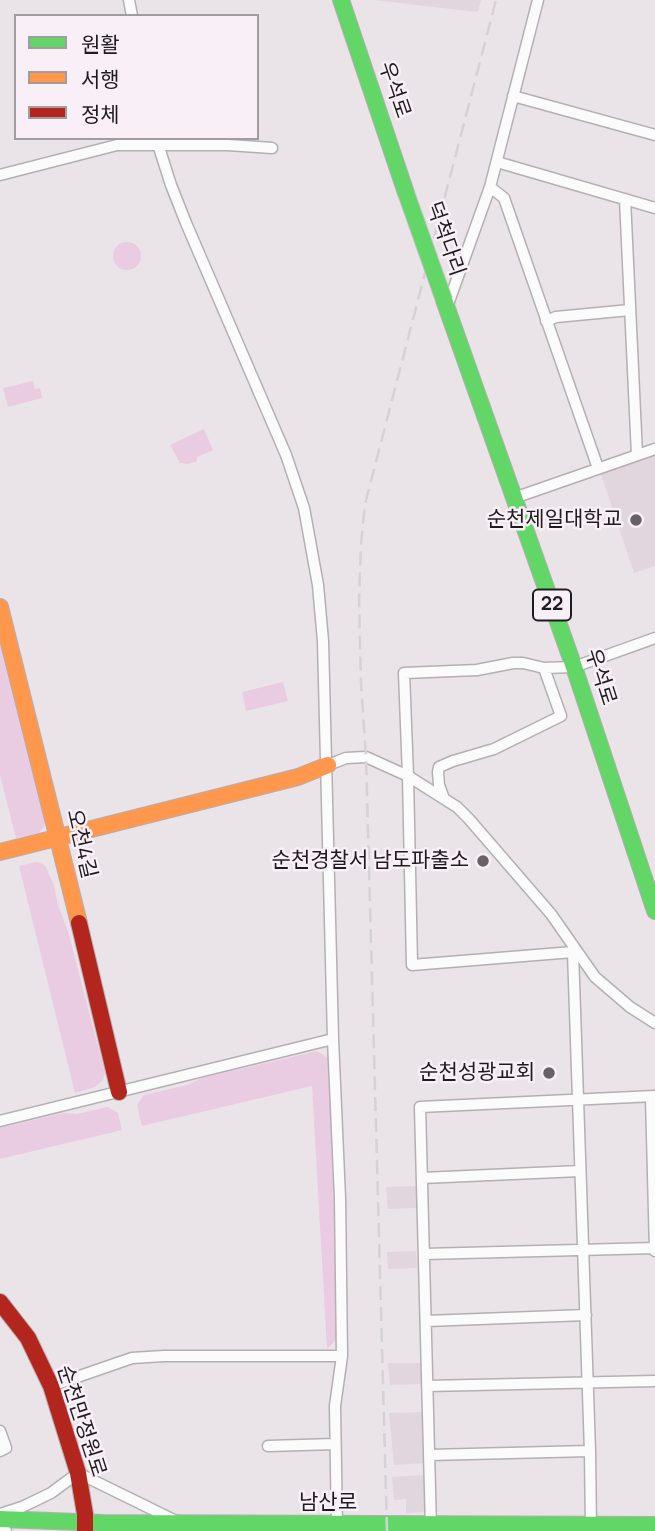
<!DOCTYPE html>
<html>
<head>
<meta charset="utf-8">
<style>
	body { margin:0 }
	#map { position:relative; width:655px; height:1531px; overflow:hidden; background:#eae4e8; font-family:Manrope,"Noto Sans KR",sans-serif }
	canvas { display:block }
	.legend { position:absolute; left:14px; top:14px; width:245px; height:126px; box-sizing:border-box; background:#f9eff7; border:2px solid #a29ba0; margin:0; padding:9px 12px; list-style:none; font-size:21px; color:#1f1c1e }
	.legend li { display:flex; align-items:center; gap:14px; height:35px }
	.legend b { width:35px; border:2px solid #a29ba0 }
</style>
</head>
<body>
<div id="map">
<canvas width="655" height="1531"></canvas>
<ul class="legend">
<li><b style="height:9px;background:#63d668"></b>원활</li>
<li><b style="height:9px;background:#ff974d"></b>서행</li>
<li><b style="height:9px;background:#b3261e"></b>정체</li>
</ul>
</div>
<script>
const c = document.querySelector('canvas').getContext('2d');
c.lineJoin = 'round';
function fillPath(path, color) {
  c.fillStyle = color;
  c.fill(path, 'evenodd');
}
function shape(rows) {
  const path = new Path2D();
  for (const r of rows) {
    if (r.length === 3) {
      path.moveTo(r[0] + r[2], r[1]);
      path.arc(r[0], r[1], r[2], 0, 2 * Math.PI);
      continue;
    }
    path.moveTo(r[0], r[1]);
    for (let i = 2; i < r.length; i += 2) path.lineTo(r[i], r[i + 1]);
  }
  return path;
}
function stroke(path, color, width, dash) {
  c.strokeStyle = color;
  c.lineWidth = width;
  c.lineCap = dash ? 'butt' : 'round';
  c.setLineDash(dash || []);
  c.stroke(path);
}
function write(font, color, halo, rows, align = 'center') {
  c.font = font + ' Manrope,"Noto Sans KR",sans-serif';
  c.lineWidth = 5;
  c.setLineDash([]);
  c.textBaseline = 'middle';
  c.strokeStyle = halo;
  c.fillStyle = color;
  for (const [text, x, y, turn = 0] of rows) {
    c.save();
    c.translate(x, y);
    c.rotate((+turn || 0) * Math.PI / 180);
    c.textAlign = isNaN(turn) ? turn : align;
    if (halo) c.strokeText(text, 0, 0);
    c.fillText(text, 0, 0);
    c.restore();
  }
}
const built = shape([
	[373,0,481,0,478,12],
	[655,456,655,566,634,573,601,474],
	[416,1186,417,1208,388,1209,386,1187],
	[416,1251,417,1268,388,1269,387,1252],
	[388,1363,423,1363,422,1384,390,1385],
	[423,1412,424,1463,394,1465,389,1413],
	[424,1475,425,1512,406,1513,406,1499,394,1500,392,1477]
]);
const green = shape([
	[127,256,14],
	[33,381,35,389,40,388,42,398,8,407,3,388],
	[204,429,213,450,197,457,197,461,195,462,187,464,180,463,170,445],
	[0,642,46,820,44,827,38,833,16,838,0,775],
	[283,682,288,701,246,711,242,692],
	[36,862,43,864,46,867,54,886,58,905,68,931,105,1073,103,1080,95,1087,75,1093,19,866],
	[317,1051,328,1058,339,1337,327,1349,312,1086,142,1126,137,1105,144,1095,187,1085,202,1078],
	[108,1107,118,1113,122,1130,0,1159,0,1128,63,1113,77,1114]
]);
const street = shape([
	[129,0,132,16],
	[513,96,655,135],
	[156,138,171,185,186,223,286,455,304,508,318,585,323,641,333,1039,340,1198,342,1356,335,1406,337,1529],
	[497,162,655,208],
	[0,175,117,145,228,145,272,148],
	[490,187,504,198,598,468],
	[625,199,637,455],
	[447,307,490,187,538,0],
	[546,321,556,317,630,310],
	[514,498,655,449],
	[544,668,523,663,513,663,477,670,404,673,408,776,412,965,573,952],
	[328,765,346,758,366,757,408,776,457,807,469,819,551,914,595,977,630,1007,655,1023],
	[444,799,439,785,438,772,439,767,453,761,494,749,561,716,544,668,574,667,655,638],
	[576,952,573,952,590,1451,591,1531],
	[651,1097,655,1251],
	[0,1121,333,1039],
	[422,1178,580,1171],
	[424,1254,655,1248],
	[426,1321,586,1315],
	[51,1386,132,1358,164,1356,342,1356],
	[427,1386,655,1381],
	[0,1431,6,1448,0,1451],
	[268,1446,335,1444],
	[429,1455,590,1451],
	[0,1514,22,1507,51,1493,78,1473,174,1520],
	[0,1527,6,1531],
	[431,1528,420,1107,655,1096]
]);
const fast = shape([
	[341,0,406,193],
	[444,300,574,667,655,911],
	[0,1519,103,1523,655,1525]
]);
const slow = shape([
	[0,607,79,923],
	[0,852,298,777,328,765]
]);
const jam = shape([
	[79,923,119,1092],
	[0,1302,28,1338,51,1386,78,1473,85,1514,85,1531]
]);
const rail = shape([
	[387,1531,366,757,361,684,359,599,361,544,365,504,496,0]
]);
const fastBridge = shape([
	[406,193,444,300]
]);
const markers = [
	[636,520,7,"#666265"],
	[483,861,7,"#666265"],
	[549,1073,7,"#666265"]
];
const shields = [
	[552,605,38]
];
const shieldNames = [
	["22",552,605]
];
const streetNames = [
	["우석로",394,90,71],
	["덕척다리",445,239,71],
	["우석로",600,677,72],
	["오천4길",81,844,77],
	["순천만정원로",81,1421,72],
	["남산로",328,1503]
];
const poiNames = [
	["순천제일대학교",622,520],
	["순천경찰서 남도파출소",469,861],
	["순천성광교회",535,1073]
];
fillPath(built, '#e1d5de');
fillPath(green, '#e9cce1');
stroke(street, '#b4afb2', 13);
stroke(fast, '#b4afb2', 18);
stroke(slow, '#b4afb2', 18);
stroke(jam, '#b4afb2', 18);
stroke(street, '#fcfbfc', 10);
stroke(fast, '#63d668', 16);
stroke(slow, '#ff974d', 16);
stroke(jam, '#b3261e', 16);
stroke(rail, '#d4d2d4', 2.5, [14, 7]);
stroke(fastBridge, '#c2bfc1', 18, []);
stroke(fastBridge, '#63d668', 16);
for (const [x, y, r, color] of markers) {
  const dot = new Path2D();
  dot.arc(x, y, r, 0, 2 * Math.PI);
  c.fillStyle = color;
  c.fill(dot);
  stroke(dot, '#f9eff7', 2.5);
}
for (const [x, y, w] of shields) {
  const box = new Path2D();
  box.roundRect(x - w / 2, y - 15.5, w, 31, 5);
  c.fillStyle = '#f9eff7';
  c.fill(box);
  stroke(box, '#1f1c1e', 2);
}
write('bold 19px', '#1f1c1e', null, shieldNames);
write('21px', '#1f1c1e', '#f9eff7', streetNames);
write('21px', '#1f1c1e', '#f9eff7', poiNames, 'right');
</script>
</body>
</html>
